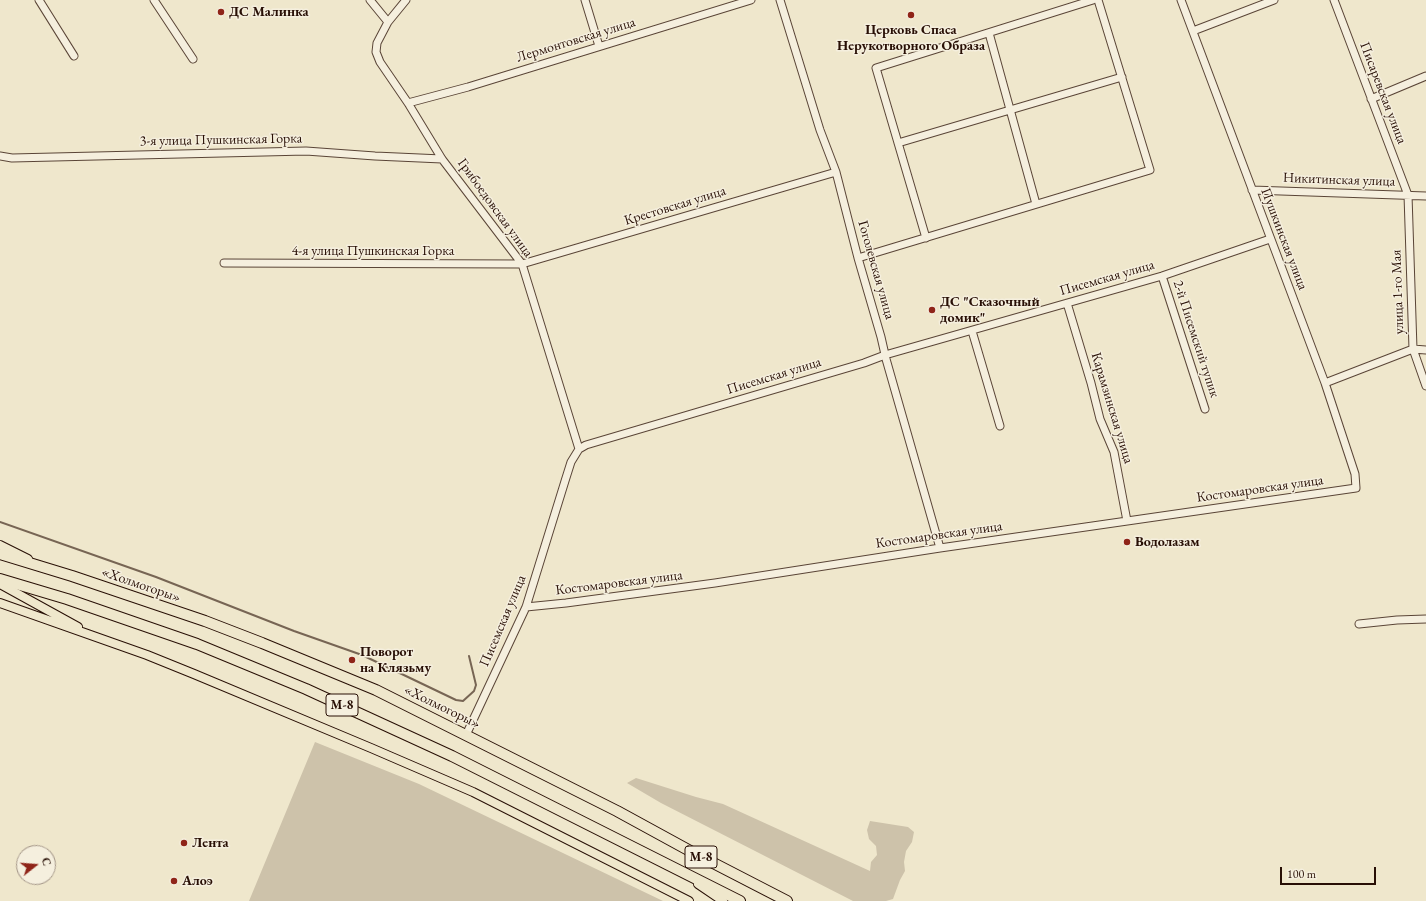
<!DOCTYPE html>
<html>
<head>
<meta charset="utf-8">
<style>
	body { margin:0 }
	#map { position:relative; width:1426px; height:901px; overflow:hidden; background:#efe7cc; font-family:"EB Garamond",serif }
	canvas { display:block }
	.north { position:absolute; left:16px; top:845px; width:40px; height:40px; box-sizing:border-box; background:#f5efde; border:1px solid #a39587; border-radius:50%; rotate:73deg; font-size:11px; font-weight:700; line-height:16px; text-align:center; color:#280f05 }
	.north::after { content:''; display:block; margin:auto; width:14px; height:18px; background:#8f2418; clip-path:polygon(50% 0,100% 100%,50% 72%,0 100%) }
	.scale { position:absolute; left:1280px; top:867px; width:96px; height:18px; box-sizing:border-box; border:2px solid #280f05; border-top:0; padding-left:5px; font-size:12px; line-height:14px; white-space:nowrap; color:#280f05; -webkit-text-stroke:3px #f5efde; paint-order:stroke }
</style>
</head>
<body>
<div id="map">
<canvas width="1426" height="901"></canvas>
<div class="north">С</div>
<div class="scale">100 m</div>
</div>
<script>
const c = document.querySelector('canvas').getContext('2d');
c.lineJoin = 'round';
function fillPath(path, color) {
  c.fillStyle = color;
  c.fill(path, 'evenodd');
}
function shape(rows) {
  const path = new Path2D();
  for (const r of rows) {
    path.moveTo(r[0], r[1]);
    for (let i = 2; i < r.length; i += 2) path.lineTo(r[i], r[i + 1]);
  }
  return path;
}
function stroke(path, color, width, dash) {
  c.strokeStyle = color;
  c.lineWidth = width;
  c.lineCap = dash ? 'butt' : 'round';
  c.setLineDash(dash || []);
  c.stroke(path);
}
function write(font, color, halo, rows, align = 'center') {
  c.font = font + ' "EB Garamond",serif';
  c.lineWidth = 3;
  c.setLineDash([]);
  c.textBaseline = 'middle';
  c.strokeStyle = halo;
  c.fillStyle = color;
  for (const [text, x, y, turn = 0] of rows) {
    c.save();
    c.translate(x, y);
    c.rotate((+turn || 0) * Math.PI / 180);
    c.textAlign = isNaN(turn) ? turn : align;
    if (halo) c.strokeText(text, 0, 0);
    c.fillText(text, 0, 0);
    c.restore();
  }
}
const green = shape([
	[315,742,419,784,663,901,249,901],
	[636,778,696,797,723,804,870,871,871,862,877,855,876,846,869,839,867,830,870,821,908,827,914,832,912,842,906,851,904,862,905,871,900,880,893,899,886,901,853,901,661,803,627,783]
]);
const stream = shape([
	[0,522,156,577,294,631,362,655,456,700,463,701,474,691,476,685,469,656]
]);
const minor = shape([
	[39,0,74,56],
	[154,0,193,59],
	[370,0,388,22],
	[406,0,388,22,377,43,376,52,380,62,408,103,442,159,522,264,579,449],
	[585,0,599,46],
	[780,0,820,130,836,172,858,258,881,337,886,359,940,548],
	[1334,0,1408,195,1413,349,1426,386],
	[1193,31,1274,0],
	[989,33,1036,204],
	[1371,99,1426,76],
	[408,103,468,87,751,0],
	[898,143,1122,77],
	[0,156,12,158,306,151,375,156,442,159],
	[1252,190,1426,196],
	[926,238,876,68,1093,0],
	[858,258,1150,170,1098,0],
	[224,263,522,264,836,172],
	[1162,276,1205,409],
	[1067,303,1091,383,1100,419,1114,452,1127,521],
	[972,331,1000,426],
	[1325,383,1413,349,1426,350],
	[526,607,566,603,715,583,940,548,1356,488,1355,474,1325,383,1181,0],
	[1359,624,1397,620,1426,619],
	[466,735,526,607,565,481,571,462,579,449,586,445,864,363,885,355,1162,276,1270,239]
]);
const major = shape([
	[0,545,28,559],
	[0,584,78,627],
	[0,603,147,655,194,674,371,748,473,792,689,901],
	[698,884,723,901]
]);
const highway = shape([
	[0,554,72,576,205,621,262,643,376,690,617,811,692,852,787,901],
	[0,579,67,599,197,644,306,689,452,756,740,901]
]);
const markers = [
	[221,12,4,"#8f2418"],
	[911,15,4,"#8f2418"],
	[932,310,4,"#8f2418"],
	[1127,542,4,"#8f2418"],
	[352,660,4,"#8f2418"],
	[184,843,4,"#8f2418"],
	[174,881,4,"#8f2418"]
];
const shields = [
	[342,705,32],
	[701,857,32]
];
const shieldNames = [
	["М-8",342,705],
	["М-8",701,857]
];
const poiNames = [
	["ДС Малинка",229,12],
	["Церковь Спаса",911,30,"center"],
	["Нерукотворного Образа",911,46,"center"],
	["ДС \"Сказочный",940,302],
	["домик\"",940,318],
	["Водолазам",1135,542],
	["Поворот",360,652],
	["на Клязьму",360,668],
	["Лента",192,843],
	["Алоэ",182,881]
];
const streetNames = [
	["Лермонтовская улица",576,40,-17],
	["Писаревская улица",1383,93,69],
	["3-я улица Пушкинская Горка",221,140,-1],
	["Никитинская улица",1339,180,2],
	["Крестовская улица",675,206,-17],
	["Грибоедовская улица",495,208,54],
	["Пушкинская улица",1284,239,69],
	["4-я улица Пушкинская Горка",373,251],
	["Гоголевская улица",876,270,74],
	["Писемская улица",1107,278,-16],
	["улица 1-го Мая",1398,292,-92],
	["2-й Писемский тупик",1196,339,72],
	["Писемская улица",774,376,-17],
	["Карамзинская улица",1112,408,73],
	["Костомаровская улица",1260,489,-8],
	["Костомаровская улица",939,535,-8],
	["Костомаровская улица",619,583,-7],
	["«Холмогоры»",141,585,19],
	["Писемская улица",503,621,-67],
	["«Холмогоры»",442,707,26]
];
fillPath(green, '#cdc2aa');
stroke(stream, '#776554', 2);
stroke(minor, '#5a4537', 9);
stroke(major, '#280f05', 10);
stroke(highway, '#280f05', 12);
stroke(minor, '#f5efde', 7);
stroke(major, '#efe7cc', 8);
stroke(highway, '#efe7cc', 10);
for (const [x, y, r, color] of markers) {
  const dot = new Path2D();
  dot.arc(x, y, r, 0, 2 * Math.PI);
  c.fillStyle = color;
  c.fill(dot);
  stroke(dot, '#f5efde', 1.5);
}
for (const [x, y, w] of shields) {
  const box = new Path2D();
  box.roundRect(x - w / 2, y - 11, w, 22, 3);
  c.fillStyle = '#f5efde';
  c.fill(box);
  stroke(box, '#280f05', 1);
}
write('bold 13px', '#280f05', null, shieldNames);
write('bold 14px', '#280f05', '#f5efde', poiNames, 'left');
write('14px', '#280f05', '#f5efde', streetNames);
</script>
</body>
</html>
